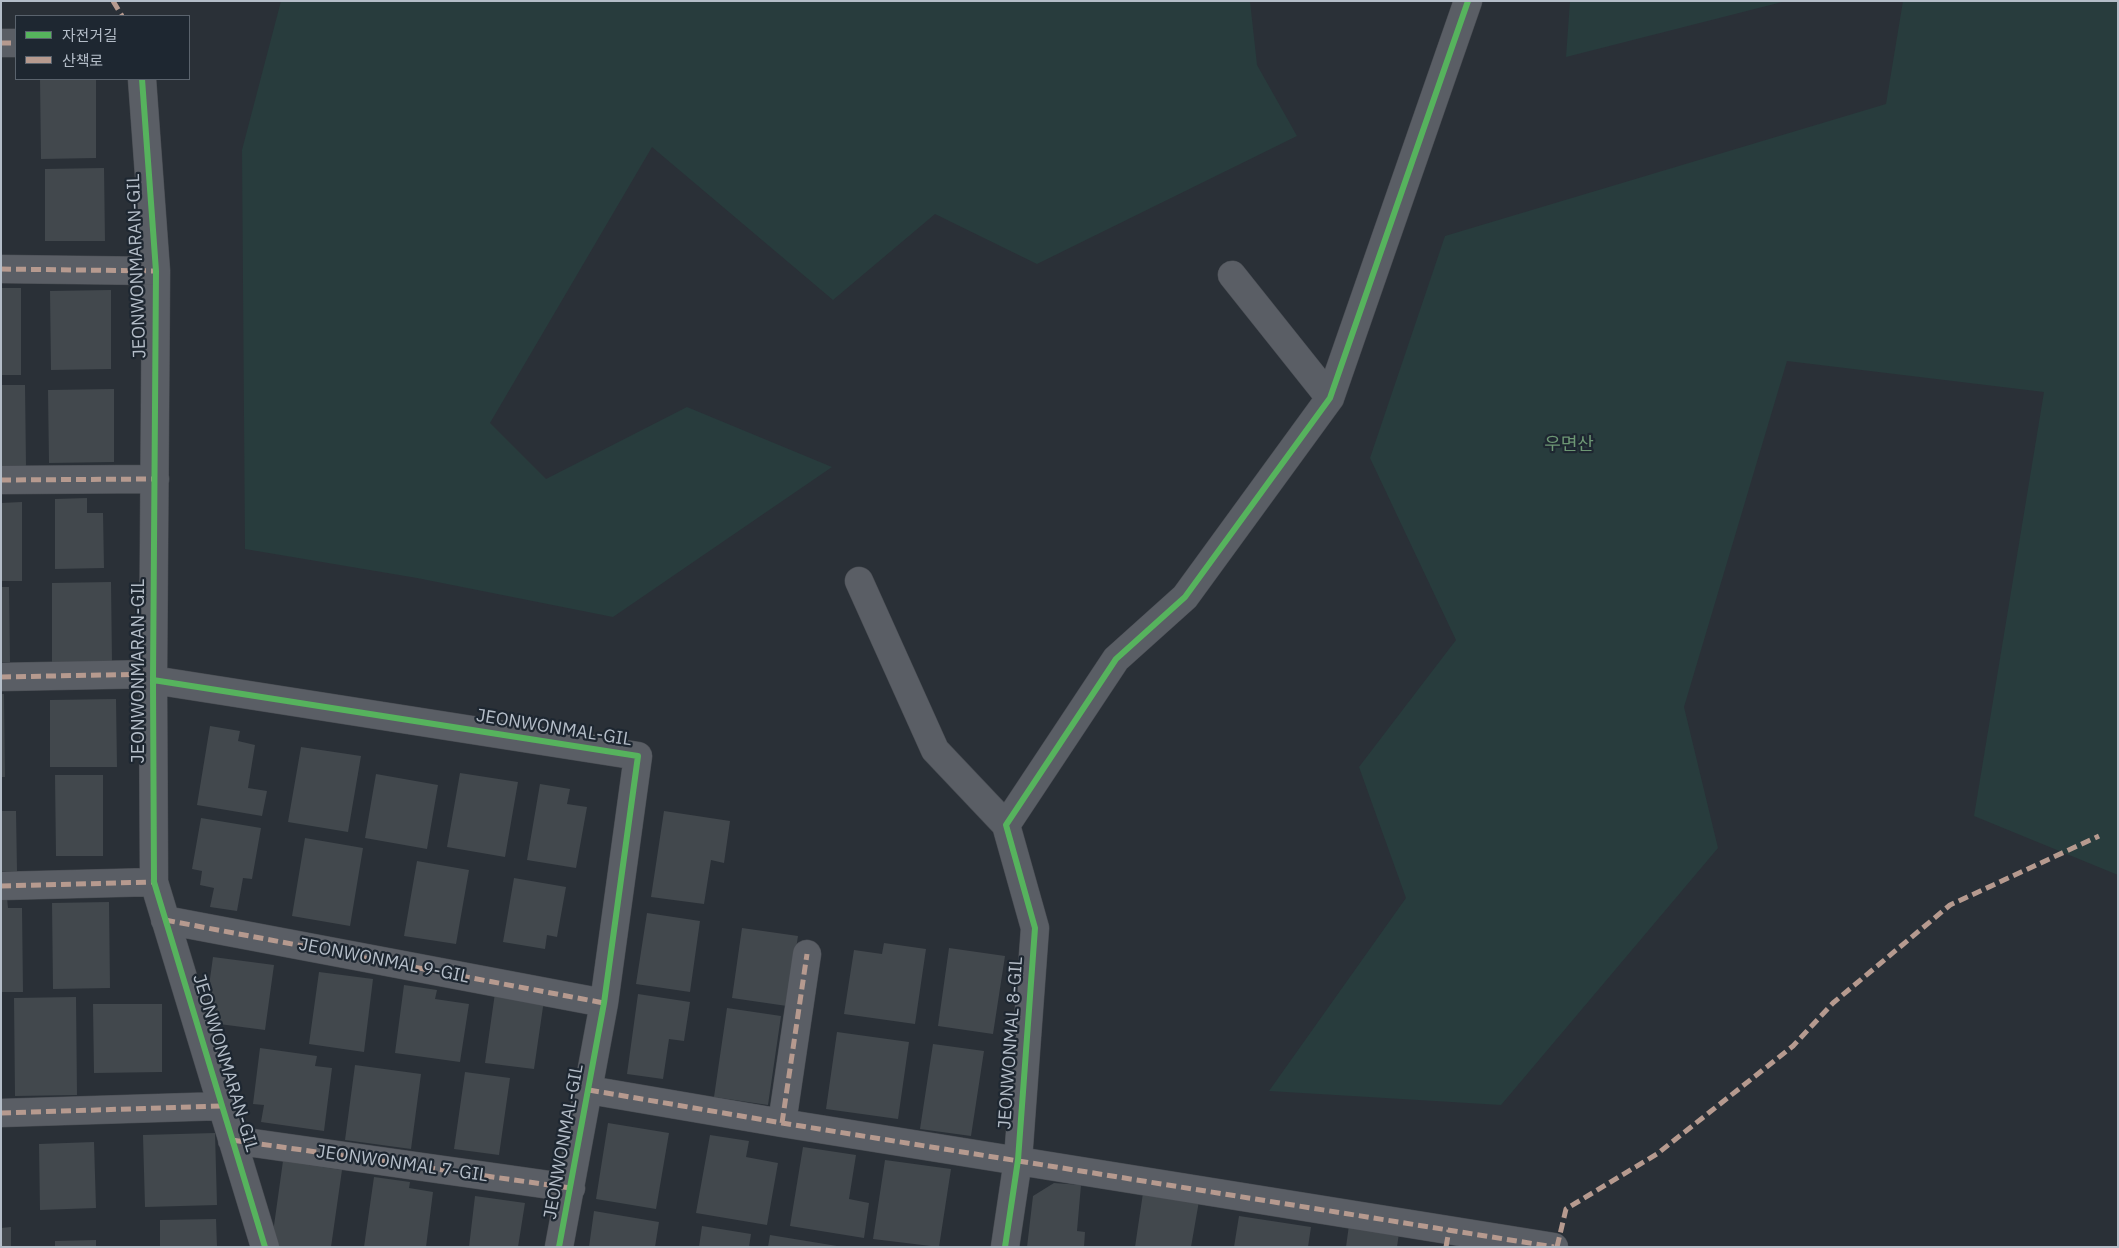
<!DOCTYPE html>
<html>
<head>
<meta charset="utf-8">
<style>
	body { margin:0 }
	#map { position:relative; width:2119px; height:1248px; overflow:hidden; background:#2a3037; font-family:"IBM Plex Sans","Noto Sans KR",sans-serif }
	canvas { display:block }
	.frame { position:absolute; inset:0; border:2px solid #b4bdc8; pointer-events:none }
	.legend { position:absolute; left:15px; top:15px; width:175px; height:65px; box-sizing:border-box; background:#1e2731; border:1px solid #5a636d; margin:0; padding:6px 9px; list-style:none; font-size:15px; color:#b4bdc8 }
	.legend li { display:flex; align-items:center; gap:10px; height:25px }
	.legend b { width:25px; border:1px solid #5a636d }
</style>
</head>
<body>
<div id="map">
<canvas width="2119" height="1248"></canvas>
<div class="frame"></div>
<ul class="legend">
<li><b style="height:6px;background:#56b35d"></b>자전거길</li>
<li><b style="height:6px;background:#b69a8f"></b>산책로</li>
</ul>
</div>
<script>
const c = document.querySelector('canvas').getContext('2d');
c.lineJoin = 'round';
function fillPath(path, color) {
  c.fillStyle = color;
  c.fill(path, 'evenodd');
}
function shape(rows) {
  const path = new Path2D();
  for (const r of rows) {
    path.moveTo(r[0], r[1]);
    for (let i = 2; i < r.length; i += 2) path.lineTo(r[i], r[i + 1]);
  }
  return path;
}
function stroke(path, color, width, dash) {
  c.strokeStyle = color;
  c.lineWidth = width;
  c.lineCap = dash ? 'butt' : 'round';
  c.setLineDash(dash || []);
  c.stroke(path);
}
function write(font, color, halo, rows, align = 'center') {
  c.font = font + ' "IBM Plex Sans","Noto Sans KR",sans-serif';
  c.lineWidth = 4.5;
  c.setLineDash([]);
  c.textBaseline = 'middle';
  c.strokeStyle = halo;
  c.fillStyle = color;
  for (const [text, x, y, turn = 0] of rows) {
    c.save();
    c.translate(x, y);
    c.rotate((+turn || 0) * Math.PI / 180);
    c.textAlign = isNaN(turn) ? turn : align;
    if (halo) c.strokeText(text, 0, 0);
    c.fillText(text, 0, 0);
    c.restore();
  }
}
const green = shape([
	[281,1,1250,1,1257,65,1297,136,1037,264,935,214,833,300,652,147,490,423,546,479,687,407,832,467,613,617,417,578,245,549,242,150],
	[1570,1,1786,1,1566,57],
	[1903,1,2118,1,2118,875,1974,816,2044,392,1787,361,1684,707,1718,848,1501,1105,1269,1091,1406,898,1359,767,1456,640,1370,458,1445,236,1886,104]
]);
const building = shape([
	[40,79,96,79,96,158,41,159],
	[104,168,105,241,45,241,45,169],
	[1,288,21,288,21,375,1,375],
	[111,290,111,369,51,370,50,291],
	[1,385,25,385,26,466,1,467],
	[114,389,114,462,49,463,48,390],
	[87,498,87,513,103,513,104,568,55,569,55,499],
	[22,502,22,581,1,581,1,503],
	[111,582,112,663,52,664,52,583],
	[1,587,9,587,10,662,1,662],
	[1,694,4,694,5,777,1,777],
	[116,699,117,767,50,767,50,700],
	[210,726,240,731,238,741,255,745,248,788,267,791,262,816,197,805],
	[301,747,361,756,348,832,288,822],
	[460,773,518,782,505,857,447,847],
	[376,774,438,785,427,849,365,838],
	[55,775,103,775,103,856,56,856],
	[540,784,570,789,567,804,587,807,576,868,527,860],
	[1,811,16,811,17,871,1,871],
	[664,811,730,821,724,863,711,860,704,904,651,897],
	[201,818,261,828,252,879,243,878,237,911,210,907,214,888,200,885,202,871,192,869],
	[305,838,363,848,350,926,292,916],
	[417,861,469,870,456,944,404,936],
	[514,878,566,887,557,937,547,935,545,949,503,942],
	[1,898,7,898,8,908,22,908,23,992,1,992],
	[109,902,110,988,53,989,52,903],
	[647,913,700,921,690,992,636,984],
	[742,928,798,936,787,1006,732,998],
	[884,943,926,949,915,1024,844,1014,854,950,882,954],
	[949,948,1005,956,993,1034,938,1026],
	[213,957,274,965,265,1030,204,1022],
	[319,972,373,979,364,1052,309,1044],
	[404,985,437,990,435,999,469,1004,460,1062,395,1053],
	[495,993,544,1000,534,1069,485,1063],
	[638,994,690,1002,684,1041,669,1039,663,1079,627,1074],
	[76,997,77,1095,15,1096,14,998],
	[93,1004,162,1004,162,1072,94,1073],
	[727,1008,781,1016,768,1105,714,1097],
	[837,1032,909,1042,898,1119,826,1109],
	[933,1044,984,1051,971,1136,920,1129],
	[260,1048,317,1056,315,1066,332,1068,324,1131,261,1122,264,1105,253,1104],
	[355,1065,421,1074,411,1149,345,1140],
	[465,1072,510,1078,499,1155,454,1149],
	[608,1123,669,1133,656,1209,596,1199],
	[215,1133,217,1205,145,1207,143,1135],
	[710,1135,749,1141,746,1157,778,1163,767,1225,696,1213],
	[94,1142,96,1208,40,1210,39,1144],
	[803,1147,856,1155,849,1199,869,1203,864,1238,790,1226],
	[885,1160,951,1169,939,1247,873,1239],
	[283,1161,342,1170,331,1247,271,1247],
	[374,1177,410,1182,409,1188,433,1192,426,1247,364,1247],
	[1054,1183,1081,1185,1077,1231,1085,1232,1084,1247,1027,1247,1033,1196],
	[1143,1193,1199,1201,1191,1247,1135,1247],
	[475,1196,525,1203,518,1247,469,1247],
	[594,1211,659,1222,655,1247,589,1247],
	[1239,1216,1311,1227,1308,1247,1234,1247],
	[216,1219,217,1247,160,1247,160,1220],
	[1349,1225,1399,1233,1397,1247,1346,1247],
	[702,1226,751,1234,749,1247,699,1247],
	[11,1227,11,1247,1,1247,1,1228],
	[770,1235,837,1246,837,1247,768,1247],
	[96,1240,96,1247,55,1247,55,1241]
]);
const street = shape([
	[1,43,16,43],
	[142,79,156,271,153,680,154,882,265,1247],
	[1,269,156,271],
	[1232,275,1330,398],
	[1,480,155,479],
	[859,581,935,750,1006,825],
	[1,677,153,674],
	[153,680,638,756,604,1003,559,1247],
	[1,886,154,882],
	[165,920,604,1003],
	[589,1090,782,1123,1554,1247],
	[1,1113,222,1106],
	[782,1123,807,954],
	[232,1140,571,1188],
	[1005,1247,1018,1160,1035,928,1006,825,1116,659,1185,597,1330,398,1468,1]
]);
const quiet = shape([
	[113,1,122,16],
	[1,43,16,43],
	[1,269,156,271],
	[1,480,155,479],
	[1,677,153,674],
	[1,886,154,882],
	[165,920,604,1003],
	[589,1090,782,1123,1554,1247],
	[1,1113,222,1106],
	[782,1123,807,954],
	[232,1140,571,1188],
	[1446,1247,1449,1230],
	[1557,1247,1566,1209,1657,1154,1793,1046,1833,1003,1950,905,2099,836]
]);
const cycleway = shape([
	[142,79,156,271,153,680,154,882,265,1247],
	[153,680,638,756,604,1003,559,1247],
	[1005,1247,1018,1160,1035,928,1006,825,1116,659,1185,597,1330,398,1468,1]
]);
const streetNames = [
	["JEONWONMARAN-GIL",137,266,-92],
	["JEONWONMARAN-GIL",139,671,-90],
	["JEONWONMAL-GIL",554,728,9],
	["JEONWONMAL 9-GIL",384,961,11],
	["JEONWONMAL 8-GIL",1011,1043,-86],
	["JEONWONMARAN-GIL",225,1063,73],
	["JEONWONMAL-GIL",564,1142,-80],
	["JEONWONMAL 7-GIL",402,1164,8]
];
const parkNames = [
	["우면산",1569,445]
];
fillPath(green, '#283c3d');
fillPath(building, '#42484d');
stroke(street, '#484c52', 29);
stroke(street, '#5a5e65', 28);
stroke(quiet, '#b69a8f', 5, [10, 5]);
stroke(cycleway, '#56b35d', 6);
write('18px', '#b4bdc8', '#1e2731', streetNames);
write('18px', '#6d9774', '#1e2731', parkNames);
</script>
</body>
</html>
